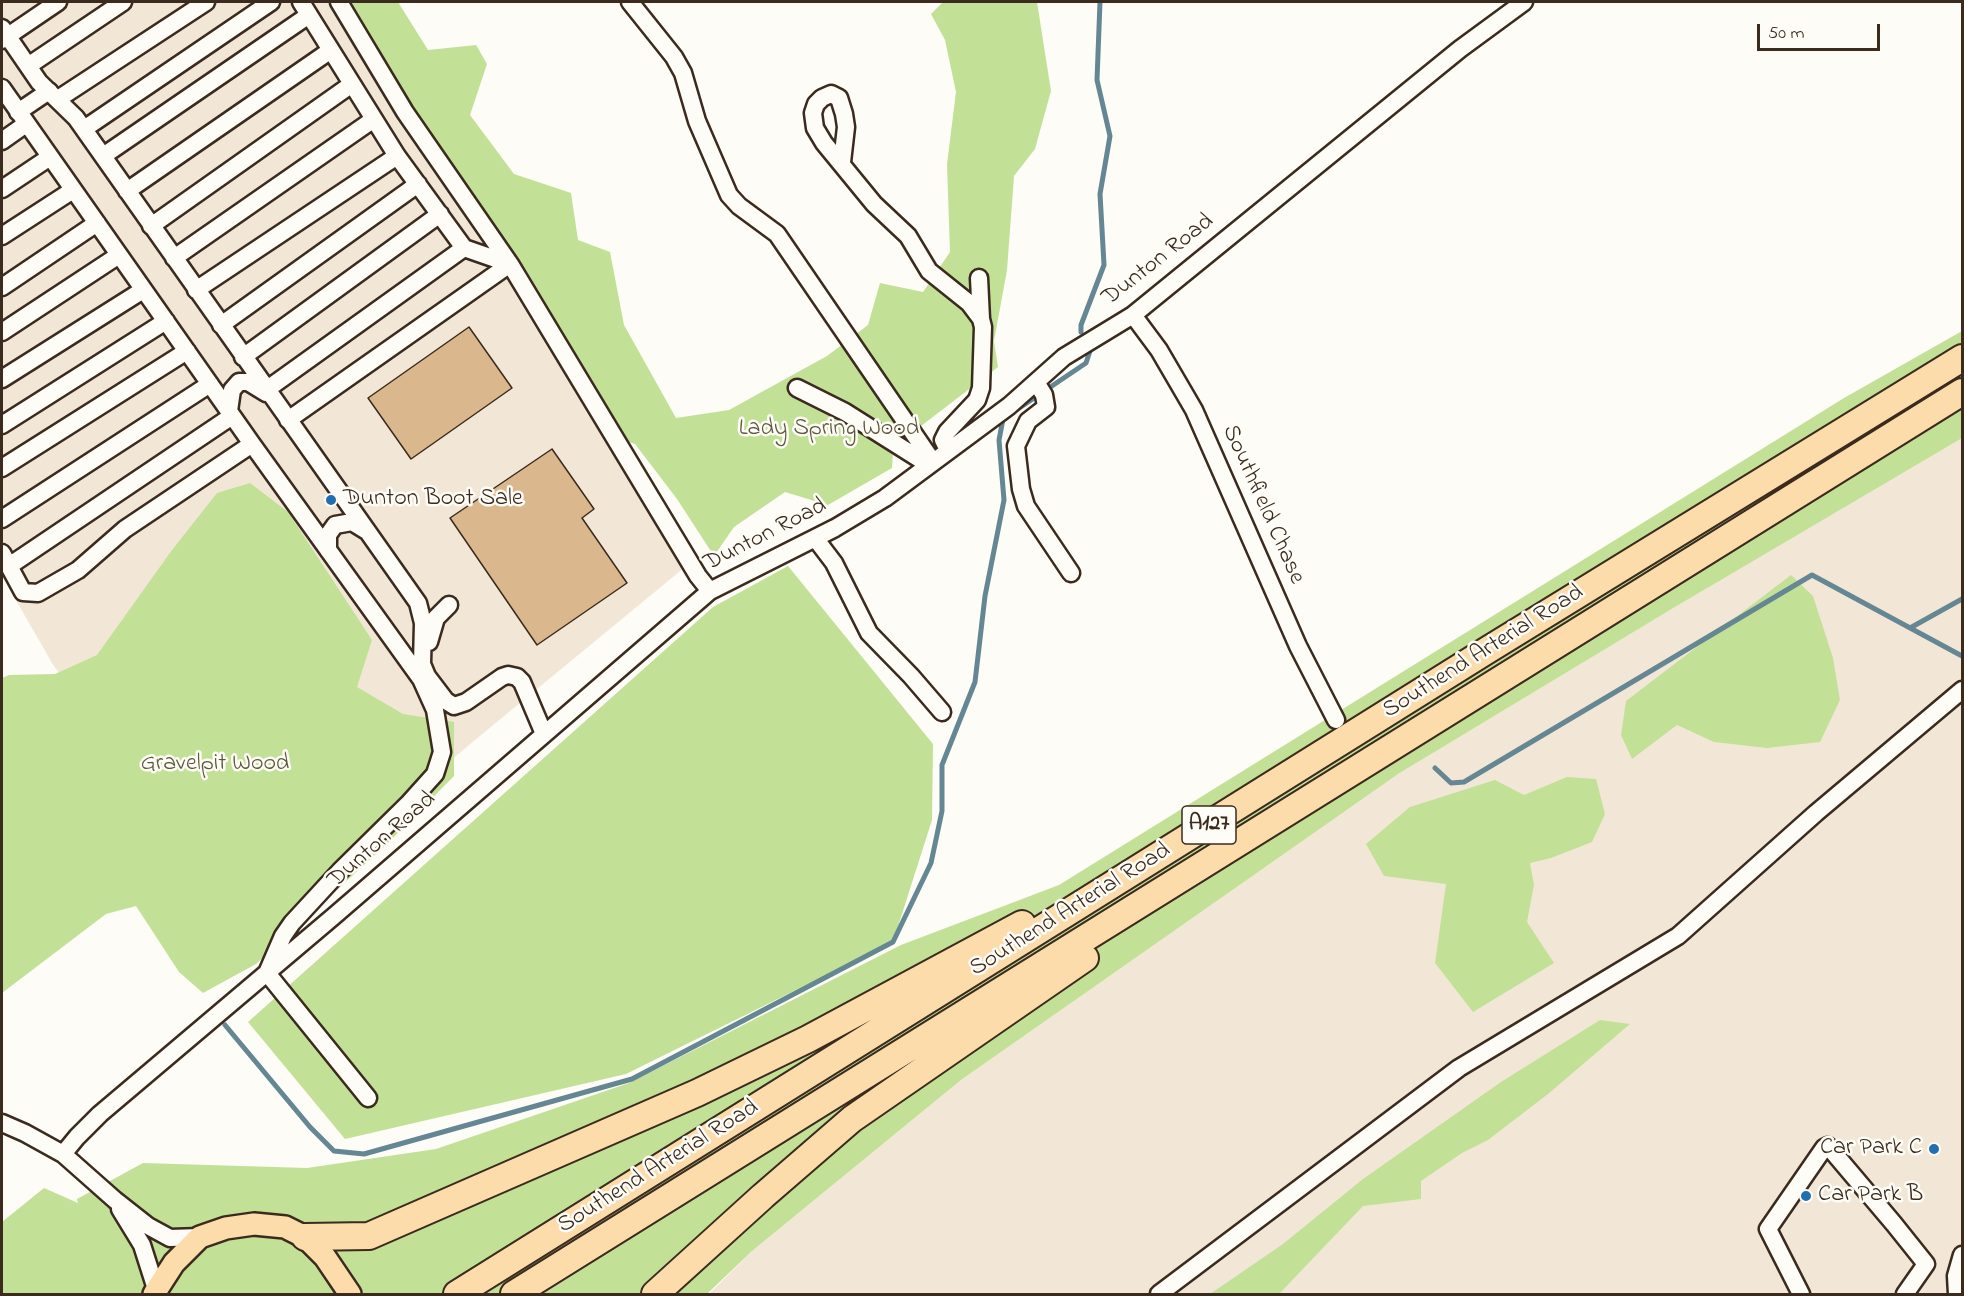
<!DOCTYPE html>
<html>
<head>
<meta charset="utf-8">
<style>
	body { margin:0 }
	#map { position:relative; width:1964px; height:1296px; overflow:hidden; background:#fdfcf7; font-family:"Indie Flower",sans-serif }
	canvas { display:block }
	.frame { position:absolute; inset:0; border:3px solid #3b2a1e; pointer-events:none }
	.scale { position:absolute; left:1757px; top:24px; width:123px; height:27px; box-sizing:border-box; border:3px solid #3b2a1e; border-top:0; padding-left:8px; font-size:18px; line-height:21px; white-space:nowrap; color:#3b2a1e; -webkit-text-stroke:4px #fdfcf7; paint-order:stroke }
</style>
</head>
<body>
<div id="map">
<canvas width="1964" height="1296"></canvas>
<div class="frame"></div>
<div class="scale">50 m</div>
</div>
<script>
const c = document.querySelector('canvas').getContext('2d');
c.lineJoin = 'round';
function fillPath(path, color) {
  c.fillStyle = color;
  c.fill(path, 'evenodd');
}
function shape(rows) {
  const path = new Path2D();
  for (const r of rows) {
    path.moveTo(r[0], r[1]);
    for (let i = 2; i < r.length; i += 2) path.lineTo(r[i], r[i + 1]);
  }
  return path;
}
function stroke(path, color, width, dash) {
  c.strokeStyle = color;
  c.lineWidth = width;
  c.lineCap = dash ? 'butt' : 'round';
  c.setLineDash(dash || []);
  c.stroke(path);
}
function write(font, color, halo, rows, align = 'center') {
  c.font = font + ' "Indie Flower",sans-serif';
  c.lineWidth = 5;
  c.setLineDash([]);
  c.textBaseline = 'middle';
  c.strokeStyle = halo;
  c.fillStyle = color;
  for (const [text, x, y, turn = 0] of rows) {
    c.save();
    c.translate(x, y);
    c.rotate((+turn || 0) * Math.PI / 180);
    c.textAlign = isNaN(turn) ? turn : align;
    if (halo) c.strokeText(text, 0, 0);
    c.fillText(text, 0, 0);
    c.restore();
  }
}
const built = shape([
	[2,2,362,2,696,558,469,745,241,939,52,663,2,576],
	[1962,434,1962,1294,709,1294,752,1251,961,1080,1391,778]
]);
const green = shape([
	[345,2,398,2,428,50,476,45,487,64,470,115,514,174,571,193,578,240,610,252,624,325,676,418,729,410,827,356,868,325,880,283,923,292,950,252,947,164,956,92,945,40,931,14,943,2,1037,2,1051,91,1035,149,1014,176,1007,270,994,341,998,367,921,426,893,451,892,468,828,505,785,492,734,527,714,556,677,499,635,444,626,441,516,258,502,251],
	[1962,331,1962,438,1680,604,1398,774,961,1080,752,1251,707,1294,2,1294,2,1222,44,1188,78,1203,77,1199,143,1163,307,1168,436,1149,629,1083,901,945,1059,885,1844,398],
	[250,483,288,512,372,640,357,687,403,714,454,722,454,776,388,843,256,964,203,993,179,972,136,906,106,914,2,993,2,678,9,675,55,674,97,655,172,550,217,493],
	[788,566,933,744,932,820,893,942,626,1074,345,1139,248,1022,713,607],
	[1791,575,1813,596,1833,658,1840,700,1820,742,1767,748,1714,742,1677,725,1632,759,1621,735,1626,701],
	[1567,777,1596,779,1605,814,1592,842,1551,858,1530,863,1534,885,1527,922,1554,963,1473,1012,1435,963,1446,884,1384,876,1366,844,1410,807,1495,780,1524,795],
	[1600,1020,1630,1024,1548,1094,1488,1140,1462,1153,1421,1181,1421,1199,1363,1206,1279,1294,1210,1294,1283,1244,1363,1179,1501,1082]
]);
const stream = shape([
	[1081,332,1081,325,1104,265,1100,194,1110,136,1097,80,1100,2],
	[1910,628,1962,599],
	[1435,768,1451,783,1464,782,1812,575,1962,656],
	[225,1025,310,1127,334,1151,364,1154,632,1079,893,942,931,863,942,811,942,765,975,682,985,596,1004,500,999,440,1003,419,1086,363,1091,348]
]);
const building = shape([
	[469,327,512,388,411,459,368,398,469,327],
	[552,449,594,509,582,518,627,583,537,645,450,518,552,449]
]);
const minor = shape([
	[301,2,397,156,464,248,510,264],
	[339,2,405,112,510,264,698,576,710,591],
	[630,2,674,57,683,73,697,121,729,195,739,206,777,234,933,462],
	[2,28,39,82,76,118,418,603,423,623,422,664,427,676,446,701,454,706,466,702,502,677,508,675,517,677,522,682,544,734],
	[2,40,58,2],
	[28,66,123,2],
	[2,88,252,444,421,679,435,710,442,752,435,774,408,804,340,871,292,923,283,936,267,973,368,1098],
	[58,99,206,2],
	[18,112,49,91],
	[84,129,271,2],
	[2,141,26,124],
	[103,156,309,15],
	[842,162,846,127,844,114,839,98,831,94,822,98,816,104,813,113,815,128,824,143,874,204,908,236,929,271,969,303,981,319,983,327,981,388,977,400,947,432,943,440,948,450],
	[2,189,50,157],
	[127,191,331,50],
	[151,226,352,84],
	[2,236,73,190],
	[174,258,374,119],
	[979,278,981,319],
	[2,287,97,223],
	[196,290,397,156],
	[1133,315,1159,350,1194,410,1298,646,1336,720],
	[221,325,418,184],
	[2,332,119,255],
	[243,357,440,214],
	[2,379,143,290],
	[1036,382,1044,395,1046,407,1028,421,1016,446,1021,489,1026,506,1071,573],
	[797,388,845,412,929,465],
	[266,390,464,248],
	[229,411,232,390,239,382,248,382,266,393],
	[288,420,510,264],
	[2,425,166,321],
	[2,468,187,351],
	[2,519,210,384],
	[815,538,834,563,869,633,911,676,942,712],
	[328,550,328,535,335,525,352,522,365,530],
	[2,553,23,592,38,593,78,570,125,529,252,444],
	[9,566,232,416],
	[429,642,436,618,449,605],
	[2,1123,25,1133,63,1154,115,1200,148,1226,170,1238,200,1237],
	[63,1154,77,1137,100,1114,334,916,710,591,835,528,885,498,1009,406,1064,357,1133,315,1460,49,1524,2],
	[120,1209,142,1245,156,1289],
	[1159,1294,1459,1068,1678,936,1816,813,1962,690],
	[1801,1294,1768,1229,1824,1148,1828,1146,1894,1224,1926,1264,1905,1294],
	[1957,1294,1956,1276,1962,1255]
]);
const major = shape([
	[154,1294,174,1263,200,1237,226,1228,254,1224,285,1227,305,1237,325,1257,350,1294]
]);
const highway = shape([
	[305,1237,369,1236,697,1093,808,1039,1022,924],
	[457,1294,1486,651,1962,358],
	[514,1294,1962,392],
	[655,1294,763,1196,852,1119,1085,958]
]);
const markers = [
	[331,500,6,"#1f6fb2"],
	[1934,1149,6,"#1f6fb2"],
	[1806,1196,6,"#1f6fb2"]
];
const shields = [
	[1209,825,54]
];
const shieldNames = [
	["A127",1209,825]
];
const streetNames = [
	["Dunton Road",1159,261,-38],
	["Southfield Chase",1262,505,66],
	["Dunton Road",766,536,-27],
	["Southend Arterial Road",1484,653,-32],
	["Dunton Road",383,841,-41],
	["Southend Arterial Road",1071,911,-32],
	["Southend Arterial Road",659,1168,-32]
];
const parkNames = [
	["Lady Spring Wood",829,430],
	["Gravelpit Wood",215,765]
];
const poiNames = [
	["Dunton Boot Sale",343,500],
	["Car Park C",1922,1149,"right"],
	["Car Park B",1818,1196]
];
fillPath(built, '#f2e7d7');
fillPath(green, '#c3e097');
stroke(stream, '#648793', 5);
fillPath(building, '#dab78c');
stroke(building, '#3b2a1e', 1.5);
stroke(minor, '#3b2a1e', 21);
stroke(major, '#3b2a1e', 26);
stroke(highway, '#3b2a1e', 30);
stroke(minor, '#fdfcf7', 16);
stroke(major, '#fddcac', 21);
stroke(highway, '#fddcac', 26);
for (const [x, y, r, color] of markers) {
  const dot = new Path2D();
  dot.arc(x, y, r, 0, 2 * Math.PI);
  c.fillStyle = color;
  c.fill(dot);
  stroke(dot, '#fdfcf7', 2);
}
for (const [x, y, w] of shields) {
  const box = new Path2D();
  box.roundRect(x - w / 2, y - 19, w, 38, 4.5);
  c.fillStyle = '#fdfcf7';
  c.fill(box);
  stroke(box, '#3b2a1e', 1.5);
}
write('bold 22px', '#3b2a1e', null, shieldNames);
write('24px', '#3b2a1e', '#fdfcf7', streetNames);
write('24px', '#5d583c', '#fdfcf7', parkNames);
write('24px', '#3b2a1e', '#fdfcf7', poiNames, 'left');
</script>
</body>
</html>
